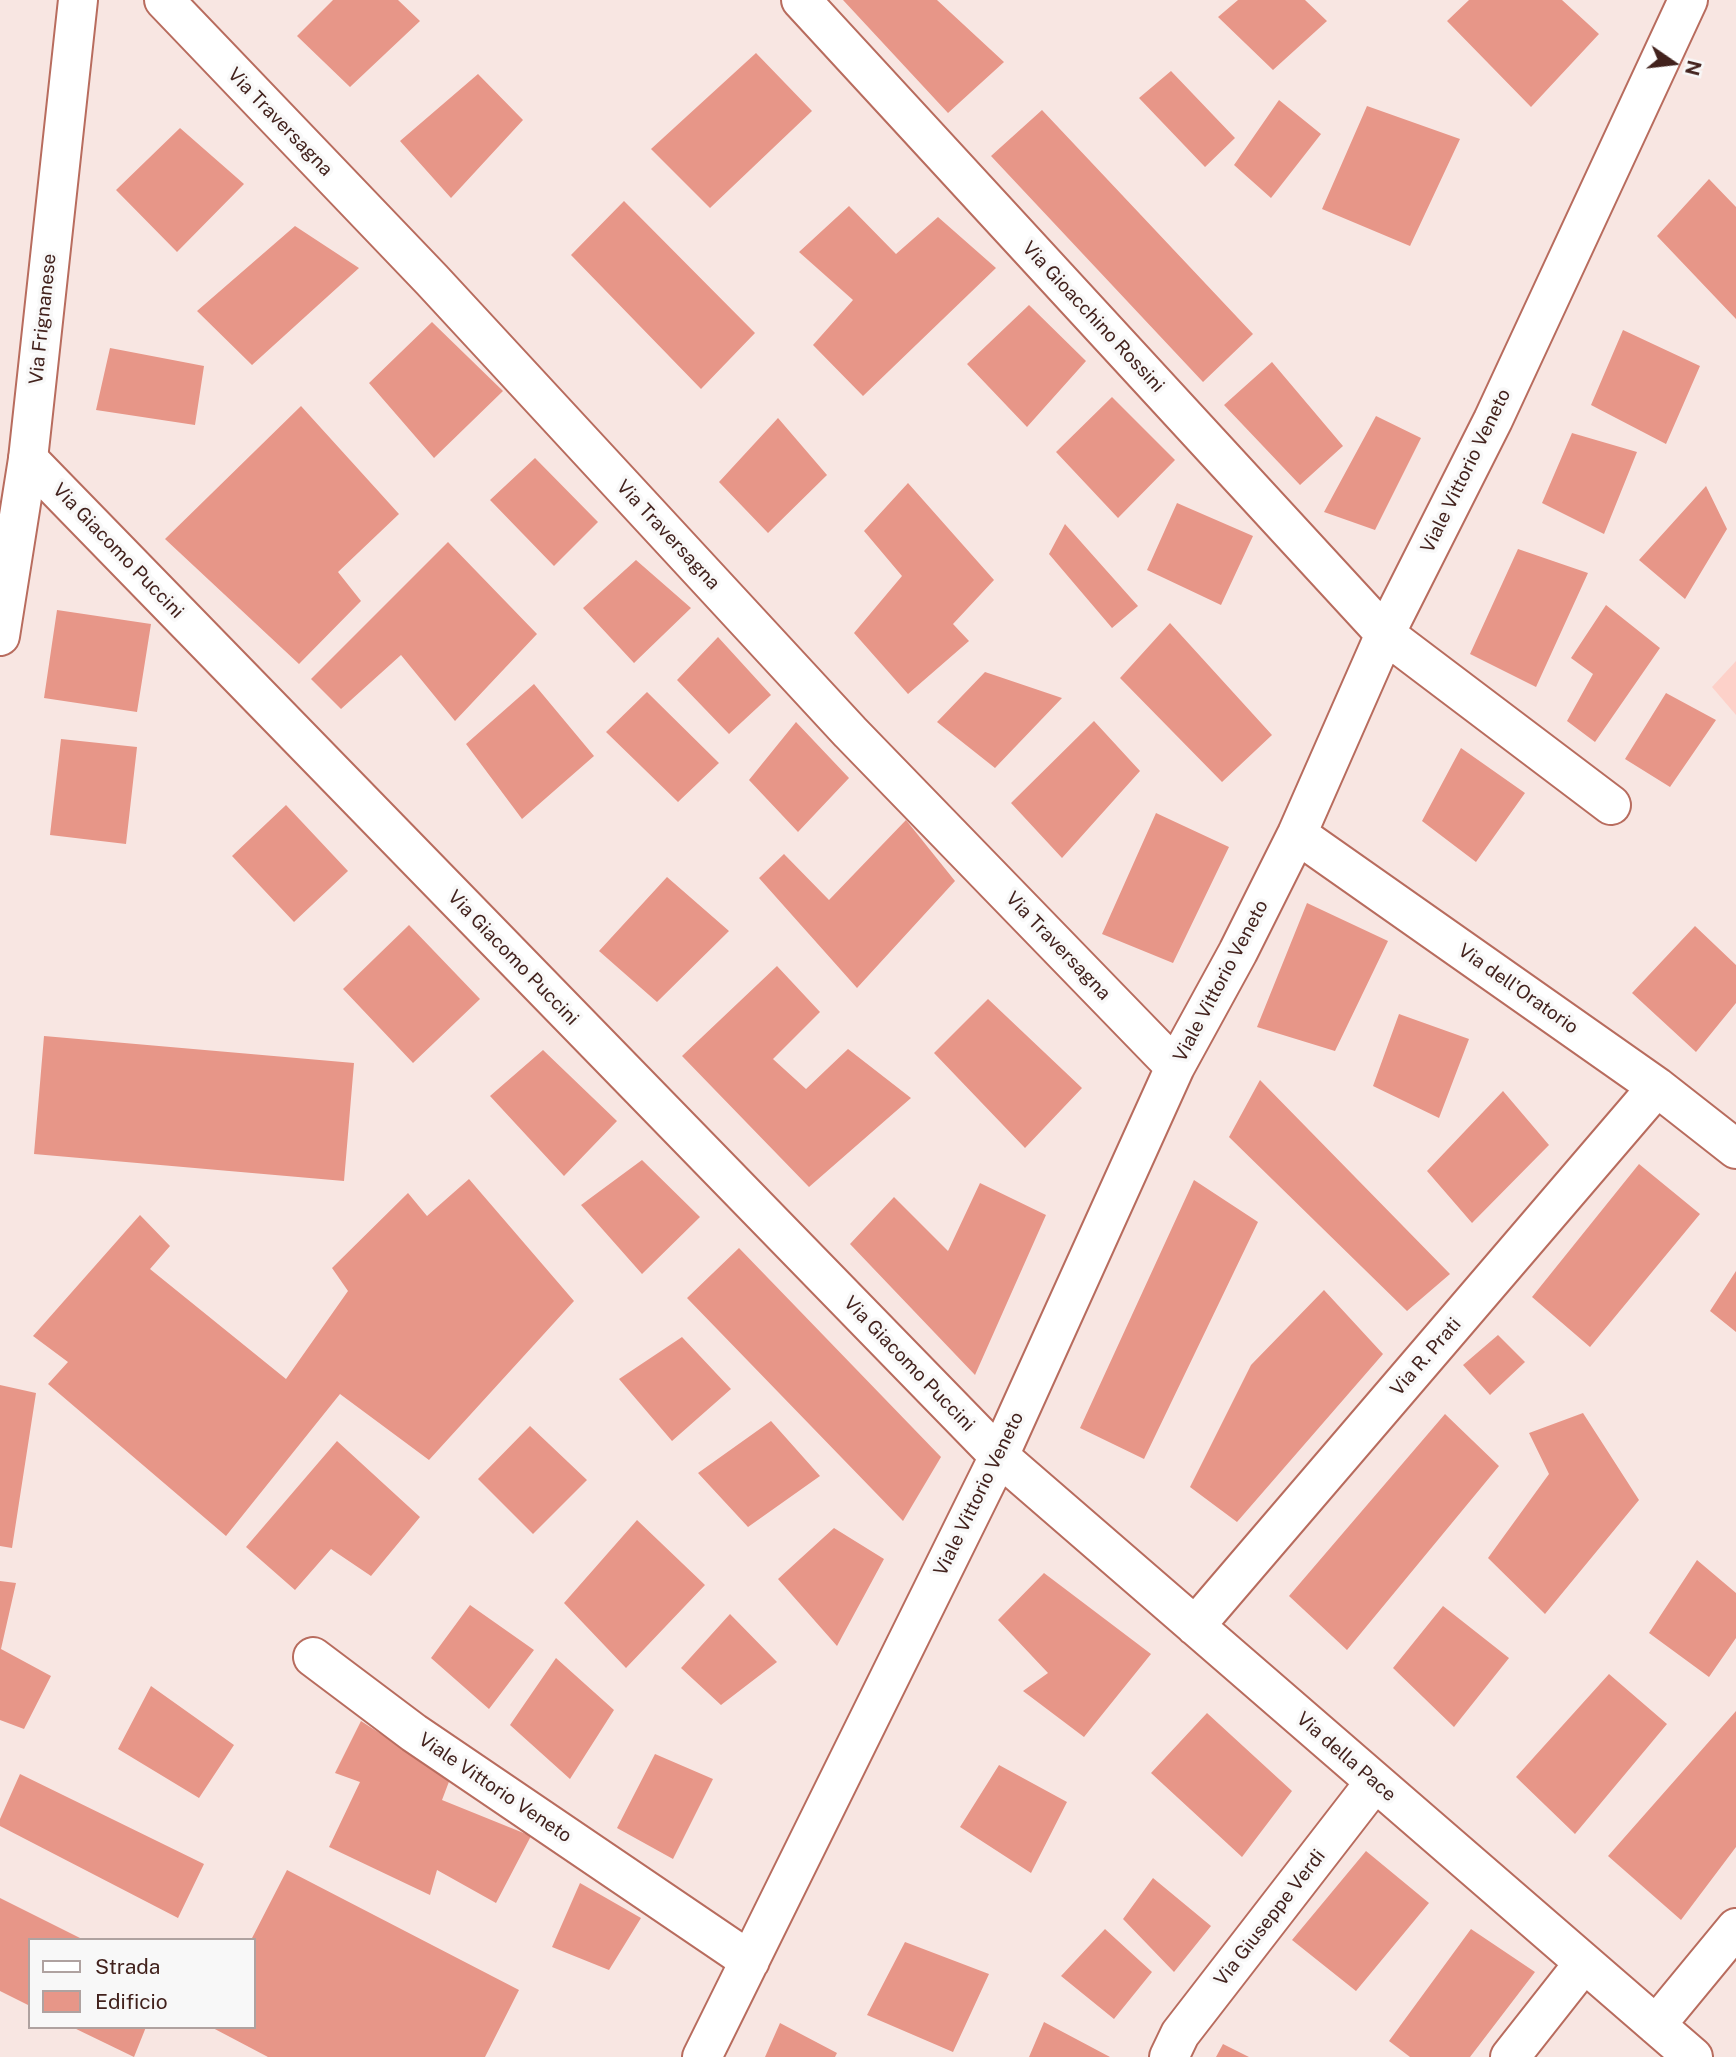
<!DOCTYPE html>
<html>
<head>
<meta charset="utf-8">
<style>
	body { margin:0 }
	#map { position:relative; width:1736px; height:2057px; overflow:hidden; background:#f8e6e2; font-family:"Public Sans",sans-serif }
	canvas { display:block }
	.legend { position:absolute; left:28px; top:1938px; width:228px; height:91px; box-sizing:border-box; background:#f8f8f8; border:2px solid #afa2a0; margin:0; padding:9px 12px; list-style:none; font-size:21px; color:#42221d }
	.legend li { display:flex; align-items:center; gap:14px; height:35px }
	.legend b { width:35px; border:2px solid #afa2a0 }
	.north { position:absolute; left:1638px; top:28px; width:70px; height:70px; -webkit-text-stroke:5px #f8f8f8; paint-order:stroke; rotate:104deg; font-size:19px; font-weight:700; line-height:28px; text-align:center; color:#42221d }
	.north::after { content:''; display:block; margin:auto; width:24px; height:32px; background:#42221d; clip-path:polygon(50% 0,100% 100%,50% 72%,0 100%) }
</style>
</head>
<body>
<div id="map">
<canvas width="1736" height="2057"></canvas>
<ul class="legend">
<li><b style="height:9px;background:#fff"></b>Strada</li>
<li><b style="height:19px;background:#e79688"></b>Edificio</li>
</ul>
<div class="north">N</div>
</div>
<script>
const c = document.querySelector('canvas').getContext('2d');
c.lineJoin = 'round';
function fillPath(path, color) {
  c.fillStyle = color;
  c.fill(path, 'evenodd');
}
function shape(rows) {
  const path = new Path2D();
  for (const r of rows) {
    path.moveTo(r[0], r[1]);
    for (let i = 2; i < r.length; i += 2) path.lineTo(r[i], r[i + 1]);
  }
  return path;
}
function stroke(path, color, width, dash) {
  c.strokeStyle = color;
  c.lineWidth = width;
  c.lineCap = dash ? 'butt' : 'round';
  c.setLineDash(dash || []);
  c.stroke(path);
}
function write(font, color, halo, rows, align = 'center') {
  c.font = font + ' "Public Sans",sans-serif';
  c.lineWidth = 7;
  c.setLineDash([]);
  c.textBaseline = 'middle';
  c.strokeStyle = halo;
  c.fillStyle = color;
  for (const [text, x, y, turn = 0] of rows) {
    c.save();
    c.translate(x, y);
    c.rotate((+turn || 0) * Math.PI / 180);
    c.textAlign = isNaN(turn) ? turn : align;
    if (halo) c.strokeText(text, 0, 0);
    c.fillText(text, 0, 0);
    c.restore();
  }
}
const green = shape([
	[1736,661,1736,715,1712,687]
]);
const building = shape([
	[333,0,398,0,420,21,350,87,297,36],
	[843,0,937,0,1004,62,948,113],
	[1238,0,1305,0,1327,21,1273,70,1218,17],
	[1469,0,1562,0,1599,34,1531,107,1447,21],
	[756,53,812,111,710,208,651,149],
	[1171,71,1235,138,1205,167,1139,98],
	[478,74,523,120,451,198,400,141],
	[1279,100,1321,134,1271,198,1234,165],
	[1367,106,1460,139,1410,246,1322,209],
	[1042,110,1253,334,1203,382,991,156],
	[180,128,244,184,177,252,116,190],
	[1709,179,1736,207,1736,319,1657,236],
	[624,201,755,333,701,389,571,255],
	[849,206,896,254,938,217,996,268,863,396,813,345,853,300,799,252],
	[295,226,359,268,252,365,197,311],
	[1029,305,1086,361,1027,427,967,364],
	[432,322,503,391,434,458,369,383],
	[1623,330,1700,366,1666,444,1591,405],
	[110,348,204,366,195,425,96,410],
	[1272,362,1343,446,1300,485,1224,405],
	[1112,397,1175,460,1118,518,1056,452],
	[301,406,399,514,338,572,361,601,299,664,165,539],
	[1376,416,1421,438,1375,530,1324,512],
	[778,418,827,475,768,533,719,482],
	[1572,433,1637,452,1604,534,1542,503],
	[535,458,598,522,554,566,490,500],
	[908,483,994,580,953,624,969,641,908,694,854,633,902,576,864,531],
	[1706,486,1727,529,1685,599,1639,560],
	[1177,503,1253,536,1221,605,1147,570],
	[1065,524,1138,606,1112,628,1049,554],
	[448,542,537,634,455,721,401,655,341,709,311,679],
	[1518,549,1588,573,1536,687,1470,654],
	[636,560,691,608,634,663,583,608],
	[1606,605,1660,648,1595,742,1567,721,1593,674,1571,658],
	[57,610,151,624,137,712,44,698],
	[1170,623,1272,735,1222,782,1120,678],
	[718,637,771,695,729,734,677,680],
	[985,672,1062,698,995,768,937,722],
	[534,684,594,756,522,819,466,744],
	[647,692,719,763,678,802,606,732],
	[1666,693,1716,720,1670,787,1625,759],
	[1094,721,1140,771,1062,858,1011,803],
	[796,722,849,778,798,832,749,780],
	[61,739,137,747,126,844,50,835],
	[1461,748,1525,793,1476,862,1422,821],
	[286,805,348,871,294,922,232,856],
	[1156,813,1229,847,1173,963,1102,934],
	[906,820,955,881,857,988,759,878,784,854,829,900],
	[667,877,729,931,657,1002,599,951],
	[1307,903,1388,941,1335,1051,1257,1027],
	[409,925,480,999,413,1063,343,989],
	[1695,926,1736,965,1736,1003,1696,1052,1632,993],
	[777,966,820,1012,773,1059,806,1089,848,1049,911,1098,809,1187,682,1056],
	[988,999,1082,1088,1025,1148,934,1053],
	[1399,1014,1469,1039,1439,1118,1373,1086],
	[44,1036,354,1063,344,1181,34,1154],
	[543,1050,617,1121,564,1176,490,1096],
	[1260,1080,1450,1274,1407,1311,1229,1137],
	[1503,1091,1549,1145,1472,1223,1427,1171],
	[642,1160,700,1217,642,1274,581,1205],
	[1639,1164,1700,1214,1590,1347,1532,1297],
	[469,1179,574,1301,429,1460,340,1394,226,1536,48,1384,68,1362,33,1336,140,1215,170,1246,150,1269,286,1379,348,1291,332,1268,408,1193,427,1216],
	[1194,1180,1258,1222,1144,1459,1080,1428],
	[980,1183,1046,1215,975,1375,850,1244,894,1197,948,1251],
	[739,1248,941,1457,903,1521,687,1298],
	[1736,1271,1736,1332,1710,1311],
	[1324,1290,1383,1354,1237,1522,1190,1487,1251,1365],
	[1498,1335,1525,1362,1490,1395,1463,1365],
	[682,1337,731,1389,672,1441,619,1379],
	[0,1385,36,1393,12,1548,0,1546],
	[1583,1413,1639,1500,1545,1614,1488,1558,1549,1474,1529,1433],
	[1445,1414,1499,1466,1347,1650,1289,1596],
	[771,1421,820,1476,748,1527,698,1473],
	[530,1426,587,1480,533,1534,478,1479],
	[337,1441,420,1517,371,1576,331,1549,295,1590,246,1547],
	[637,1520,705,1585,626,1668,564,1603],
	[834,1528,884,1559,837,1646,778,1579],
	[1697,1560,1736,1593,1736,1638,1709,1677,1649,1633],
	[1044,1573,1151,1654,1084,1737,1023,1691,1048,1673,998,1620],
	[0,1581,16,1583,1,1649,51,1676,24,1729,0,1720],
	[470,1605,534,1650,489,1709,431,1658],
	[1443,1606,1509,1658,1454,1727,1393,1668],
	[730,1614,777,1662,721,1705,681,1668],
	[556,1658,614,1710,570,1779,510,1725],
	[1609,1674,1667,1724,1575,1834,1516,1777],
	[151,1686,234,1745,199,1798,118,1749],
	[1736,1711,1736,1847,1681,1920,1608,1856],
	[1207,1713,1292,1791,1242,1857,1151,1773],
	[361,1721,450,1779,442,1800,531,1836,496,1903,437,1870,430,1895,329,1847,360,1782,335,1773],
	[655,1754,713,1779,673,1859,617,1828],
	[999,1765,1067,1802,1031,1873,960,1827],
	[20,1774,204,1864,178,1918,0,1826,0,1819],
	[1366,1851,1429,1903,1356,1991,1292,1940],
	[287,1870,519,1990,485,2057,268,2057,211,2027,254,2027,254,1940,251,1940],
	[1153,1878,1211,1926,1174,1972,1123,1919],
	[580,1883,641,1918,609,1970,552,1947],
	[0,1898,84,1940,30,1940,30,2006,0,1991],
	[1105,1929,1152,1972,1114,2019,1061,1976],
	[1471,1929,1535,1972,1470,2057,1410,2057,1389,2041],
	[905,1942,989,1974,953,2052,867,2015],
	[1044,2022,1110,2057,1029,2057],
	[780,2023,837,2053,835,2057,765,2057],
	[72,2027,146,2027,134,2057],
	[1223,2044,1249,2057,1216,2057]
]);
const street = shape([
	[164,0,432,280,850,732,1175,1067],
	[801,0,1385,634,1611,805],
	[28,459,999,1456,1693,2057],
	[1297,834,1657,1087,1736,1149],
	[1195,1626,1657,1087],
	[313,1657,414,1733,750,1961],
	[1656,2025,1736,1928],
	[702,2057,999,1456,1175,1067,1238,952,1297,834,1385,634,1493,420,1688,0],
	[1169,2057,1180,2034,1375,1782],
	[1510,2057,1584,1963]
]);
const secondary = shape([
	[0,636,28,459,78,0]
]);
const streetNames = [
	["Via Traversagna",280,122,46],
	["Via Gioacchino Rossini",1093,317,47],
	["Via Frignanese",43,319,-84],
	["Viale Vittorio Veneto",1466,471,-64],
	["Via Traversagna",668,535,47],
	["Via Giacomo Puccini",118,551,46],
	["Via Traversagna",1058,946,46],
	["Via Giacomo Puccini",513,958,46],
	["Viale Vittorio Veneto",1221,981,-62],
	["Via dell'Oratorio",1518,989,35],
	["Via R. Prati",1426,1357,-49],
	["Via Giacomo Puccini",909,1364,46],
	["Viale Vittorio Veneto",979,1494,-64],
	["Via della Pace",1346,1757,41],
	["Viale Vittorio Veneto",495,1788,34],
	["Via Giuseppe Verdi",1270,1918,-52]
];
fillPath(green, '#fdd1c9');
fillPath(building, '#e79688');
stroke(street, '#b86c5e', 42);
stroke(secondary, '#b86c5e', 42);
stroke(street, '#fff', 38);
stroke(secondary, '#fff', 38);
write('19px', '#42221d', '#f8f8f8', streetNames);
</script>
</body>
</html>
